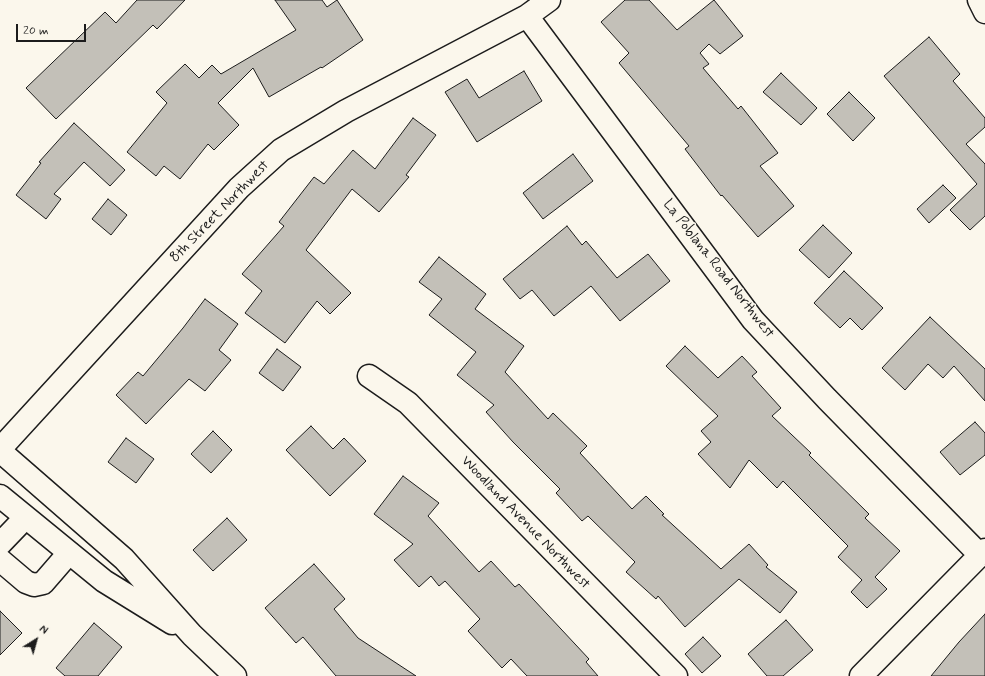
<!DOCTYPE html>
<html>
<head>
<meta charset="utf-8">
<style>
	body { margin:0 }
	#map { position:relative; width:985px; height:676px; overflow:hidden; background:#fbf7ec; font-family:Mynerve,sans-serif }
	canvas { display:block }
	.north { position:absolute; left:16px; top:620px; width:40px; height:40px; -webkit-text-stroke:3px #fbf7ec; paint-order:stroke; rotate:37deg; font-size:11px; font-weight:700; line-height:16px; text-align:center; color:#1c1c1c }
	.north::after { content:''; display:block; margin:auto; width:14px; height:18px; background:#1c1c1c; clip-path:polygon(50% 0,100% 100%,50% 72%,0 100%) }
	.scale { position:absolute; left:16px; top:24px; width:70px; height:18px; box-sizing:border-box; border:2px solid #1c1c1c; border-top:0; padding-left:5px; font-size:12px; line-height:14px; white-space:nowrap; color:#1c1c1c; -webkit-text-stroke:3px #fbf7ec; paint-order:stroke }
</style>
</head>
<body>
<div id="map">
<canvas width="985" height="676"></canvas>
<div class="north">N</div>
<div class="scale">20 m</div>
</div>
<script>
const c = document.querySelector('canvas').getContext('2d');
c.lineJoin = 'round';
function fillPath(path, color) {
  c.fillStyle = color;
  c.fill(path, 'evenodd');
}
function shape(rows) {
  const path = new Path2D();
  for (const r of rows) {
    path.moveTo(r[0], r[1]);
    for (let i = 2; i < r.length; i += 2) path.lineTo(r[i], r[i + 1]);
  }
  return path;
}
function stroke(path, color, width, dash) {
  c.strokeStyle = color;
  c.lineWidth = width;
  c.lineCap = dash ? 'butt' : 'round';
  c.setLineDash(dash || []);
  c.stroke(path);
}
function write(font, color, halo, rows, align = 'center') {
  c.font = font + ' Mynerve,sans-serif';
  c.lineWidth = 3;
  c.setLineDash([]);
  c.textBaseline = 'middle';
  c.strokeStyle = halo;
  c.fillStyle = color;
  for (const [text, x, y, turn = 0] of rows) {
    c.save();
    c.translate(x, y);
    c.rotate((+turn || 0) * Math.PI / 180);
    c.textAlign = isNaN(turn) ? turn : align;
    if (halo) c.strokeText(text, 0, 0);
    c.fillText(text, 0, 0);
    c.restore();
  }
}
const building = shape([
	[137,0,185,0,157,29,153,25,56,119,26,88,105,12,116,23,137,0],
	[275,0,322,0,327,7,337,0,363,40,322,68,321,67,269,97,253,68,218,103,239,125,214,150,208,144,180,179,164,166,156,176,127,152,167,103,156,92,185,64,199,78,212,65,221,74,296,30,275,0],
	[625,0,649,0,677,30,714,0,743,36,720,54,709,44,700,53,709,64,703,68,738,109,741,106,778,153,760,166,794,206,758,237,722,195,721,196,685,149,689,146,619,63,629,53,601,22,625,0],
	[929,37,960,74,953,81,985,118,985,127,966,144,985,164,985,216,970,230,950,210,977,184,884,76,929,37],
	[524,71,542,101,477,142,445,92,467,79,479,98,524,71],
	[781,73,817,108,801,125,763,92,781,73],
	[849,92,875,118,853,141,827,114,849,92],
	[413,118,436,135,406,175,409,177,379,212,352,189,306,250,351,293,330,314,317,301,285,343,245,313,262,291,242,274,284,226,279,222,314,177,324,184,353,150,375,169,413,118],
	[74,123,125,170,110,186,84,162,54,194,61,199,46,219,16,195,41,163,39,162,74,123],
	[573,154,593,181,543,219,523,193,573,154],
	[943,185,956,198,929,223,917,209,943,185],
	[108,199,127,215,111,235,92,219,108,199],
	[823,225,852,253,829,278,799,250,823,225],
	[567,226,582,245,586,241,617,278,648,254,670,281,620,321,591,286,554,316,532,290,520,299,503,279,567,226],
	[439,257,486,294,475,309,524,346,505,372,548,419,553,413,587,446,580,453,632,509,646,496,664,514,662,515,721,569,749,544,768,565,766,567,797,592,780,613,739,579,685,627,658,596,656,599,626,572,635,562,588,516,582,521,556,493,560,489,513,442,486,412,494,405,457,375,476,352,429,315,442,299,419,282,439,257],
	[844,271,883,308,862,330,850,318,840,328,814,303,844,271],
	[205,299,238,324,219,350,231,360,205,391,189,379,146,424,116,395,138,372,143,376,183,328,205,299],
	[930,317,985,369,985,401,954,366,943,378,928,364,905,390,882,368,930,317],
	[685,346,718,378,742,356,757,372,752,376,781,408,772,416,811,453,809,455,869,514,865,518,900,551,875,577,887,589,867,608,851,592,862,580,838,557,848,546,783,481,777,488,749,460,730,488,698,454,711,442,701,431,718,416,666,366,685,346],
	[277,349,301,367,283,391,259,373,277,349],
	[975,422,985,433,985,455,960,475,940,452,975,422],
	[311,426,333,449,344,438,366,461,330,496,286,450,311,426],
	[213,431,232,450,211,473,191,454,213,431],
	[126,438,154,459,136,483,108,462,126,438],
	[403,476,439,503,428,516,479,572,491,561,515,587,519,584,589,659,586,662,598,676,527,676,511,659,502,668,468,631,480,619,445,581,439,586,431,576,419,587,394,560,413,544,374,514,403,476],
	[227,518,247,540,213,571,193,550,227,518],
	[314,564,345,599,334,609,358,638,416,676,336,676,303,637,296,643,265,608,314,564],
	[0,611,22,633,0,655,0,611],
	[985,614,985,676,931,676,959,642,985,614],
	[786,620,813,650,783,676,767,676,748,654,786,620],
	[94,623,122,647,98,676,65,676,56,668,94,623],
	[703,637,721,656,702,673,685,654,703,637]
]);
const minor = shape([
	[979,0,985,12],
	[527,16,753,320,827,399,980,555],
	[369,376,408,403,676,676],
	[0,449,239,188,281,150,346,111,527,16,549,0],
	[0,544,25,518],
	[0,560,26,582,34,585,43,583,69,553],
	[861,676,985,550]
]);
const major = shape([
	[0,451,124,559,192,635,235,676],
	[0,496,104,581,172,623]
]);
const streetNames = [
	["8th Street Northwest",220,212,-46],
	["La Poblana Road Northwest",718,269,52],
	["Woodland Avenue Northwest",525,523,46]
];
fillPath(building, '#c3c0b8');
stroke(building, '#1c1c1c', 1);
stroke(minor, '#1c1c1c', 25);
stroke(major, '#1c1c1c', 25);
stroke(minor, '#fbf7ec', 22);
stroke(major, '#fbf7ec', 22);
write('15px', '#1c1c1c', '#fbf7ec', streetNames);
</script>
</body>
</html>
